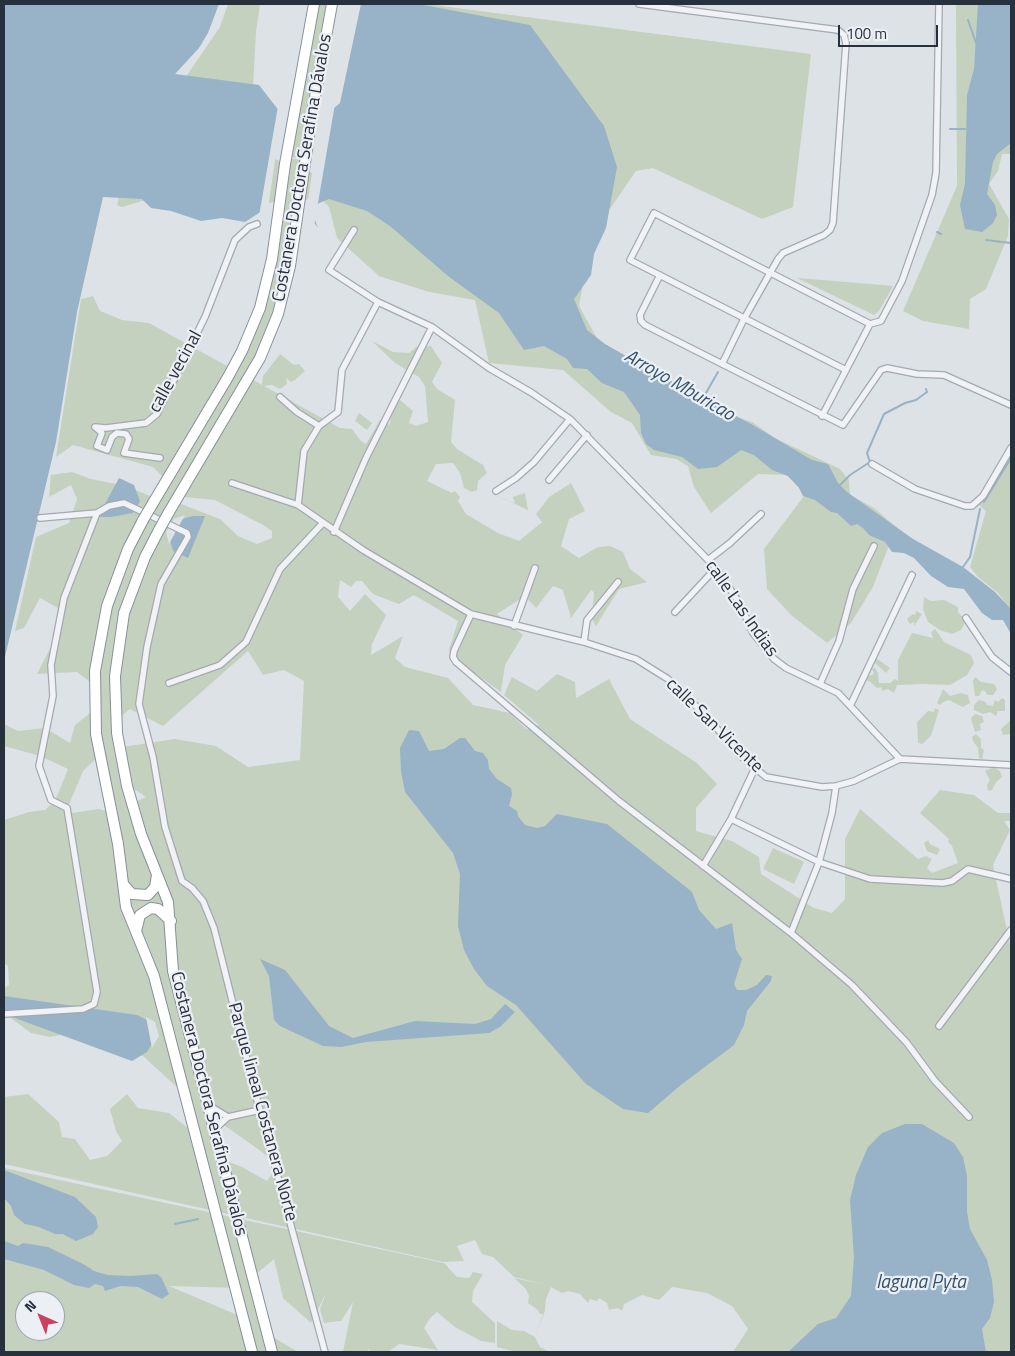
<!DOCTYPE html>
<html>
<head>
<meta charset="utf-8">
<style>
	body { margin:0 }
	#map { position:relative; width:1015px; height:1356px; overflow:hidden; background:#dde2e7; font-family:"Titillium Web",sans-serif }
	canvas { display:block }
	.frame { position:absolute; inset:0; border:5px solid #27303d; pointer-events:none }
	.north { position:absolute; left:15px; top:1291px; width:50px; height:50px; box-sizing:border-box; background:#ecf0f5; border:1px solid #9da3ab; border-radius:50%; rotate:316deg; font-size:14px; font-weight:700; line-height:20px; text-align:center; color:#27303d }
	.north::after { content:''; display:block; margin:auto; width:18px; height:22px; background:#cc4160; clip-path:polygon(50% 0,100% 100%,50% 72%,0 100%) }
	.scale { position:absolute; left:838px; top:25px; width:100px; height:22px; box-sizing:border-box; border:2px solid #27303d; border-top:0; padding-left:6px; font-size:15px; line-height:18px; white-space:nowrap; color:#27303d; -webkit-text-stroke:4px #ecf0f5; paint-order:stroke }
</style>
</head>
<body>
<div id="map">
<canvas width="1015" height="1356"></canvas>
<div class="frame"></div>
<div class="north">N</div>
<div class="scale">100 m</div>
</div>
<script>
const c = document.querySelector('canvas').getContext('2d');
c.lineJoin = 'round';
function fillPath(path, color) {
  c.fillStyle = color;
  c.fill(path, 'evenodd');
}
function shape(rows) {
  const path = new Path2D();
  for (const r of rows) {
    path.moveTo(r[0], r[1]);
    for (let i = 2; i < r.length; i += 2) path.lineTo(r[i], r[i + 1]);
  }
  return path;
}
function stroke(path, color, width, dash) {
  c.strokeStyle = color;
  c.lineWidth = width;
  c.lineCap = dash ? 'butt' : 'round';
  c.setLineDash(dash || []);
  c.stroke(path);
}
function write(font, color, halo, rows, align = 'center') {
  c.font = font + ' "Titillium Web",sans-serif';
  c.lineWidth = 4.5;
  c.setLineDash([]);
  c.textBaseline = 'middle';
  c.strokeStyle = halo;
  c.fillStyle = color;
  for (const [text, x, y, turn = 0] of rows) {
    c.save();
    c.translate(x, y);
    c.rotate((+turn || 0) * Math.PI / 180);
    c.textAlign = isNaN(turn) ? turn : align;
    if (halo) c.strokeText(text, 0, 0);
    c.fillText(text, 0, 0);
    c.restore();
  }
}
const green = shape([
	[228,4,260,4,256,32,253,89,272,158,290,165,291,158,303,161,302,169,320,176,595,216,579,306,598,340,723,413,752,422,775,438,840,469,849,480,850,495,874,508,896,527,873,587,851,623,827,643,791,615,767,589,764,549,807,492,786,475,758,474,711,513,694,487,688,466,676,459,651,455,632,423,611,412,563,370,489,363,475,300,429,292,379,276,337,238,329,207,318,196,302,201,276,307,268,331,246,376,262,385,263,376,280,354,294,365,299,364,305,371,295,380,291,382,286,378,287,384,280,389,272,385,264,386,340,428,352,429,361,441,366,444,380,420,390,425,394,395,413,411,409,423,416,426,428,422,425,386,419,377,395,363,372,341,393,352,409,353,416,347,431,346,442,363,432,382,437,389,455,400,451,442,457,449,483,465,487,473,478,481,477,490,515,503,513,497,525,493,528,510,536,514,549,497,571,483,585,511,569,519,561,546,579,558,598,547,610,546,623,552,630,569,647,582,619,589,596,626,592,619,594,592,591,590,571,618,563,590,553,586,536,608,525,596,497,614,523,635,505,665,501,692,476,674,457,667,449,650,458,621,414,595,399,604,373,594,362,581,356,581,351,587,340,580,338,597,350,611,365,594,386,615,372,644,371,655,403,636,395,658,405,667,448,678,473,705,510,713,526,729,539,725,504,695,512,677,537,691,557,674,575,682,576,698,609,679,630,719,697,763,717,784,696,808,696,831,732,841,759,857,761,874,814,908,832,913,845,899,845,839,860,809,918,859,926,856,932,859,927,868,932,873,958,863,952,846,948,842,949,839,920,813,940,790,931,736,922,744,918,743,917,722,928,711,924,684,897,685,894,693,888,689,882,691,881,687,877,688,869,681,864,680,868,676,874,674,872,669,875,668,878,673,879,683,890,683,895,679,898,681,898,660,912,633,933,638,931,632,935,629,944,642,971,655,974,663,967,675,950,685,924,684,928,711,934,712,935,708,939,710,931,736,940,790,974,795,998,813,1011,813,1011,821,1004,821,1010,830,993,865,1011,949,1011,1352,733,1352,748,1329,732,1306,707,1293,672,1287,659,1300,642,1295,624,1304,622,1311,618,1308,609,1310,607,1303,599,1298,597,1301,590,1299,588,1303,580,1294,568,1291,562,1293,551,1287,546,1299,545,1311,535,1337,540,1347,550,1352,517,1352,497,1347,497,1321,512,1330,524,1331,535,1337,543,1314,540,1314,538,1310,528,1303,529,1296,526,1289,514,1278,547,1285,514,1277,493,1257,482,1254,475,1240,457,1246,464,1261,443,1262,4,1164,4,1097,28,1094,59,1122,62,1137,75,1139,90,1160,107,1156,122,1141,116,1131,110,1109,127,1094,138,1108,169,1113,189,1129,191,1100,143,1056,105,1050,75,1032,50,1037,31,1033,4,1013,4,988,9,985,8,966,4,963,4,820,29,812,45,810,55,801,68,769,40,756,4,746,4,724,18,731,45,728,70,743,75,725,89,714,99,695,99,689,77,672,37,674,56,637,58,608,40,598,24,628,15,631,36,537,69,523,77,499,71,485,49,497,51,475,72,472,91,479,126,486,155,498,168,482,153,467,73,445,56,457,81,299,93,296,100,311,122,320,149,323,236,371,245,353,280,200,263,205,186,209,142,201,122,207,117,205,129,160,220,27],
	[453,463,460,473,464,488,472,492,477,490,507,500,536,514,542,522,519,541,498,533,466,514,458,501,460,497,456,492,454,491,452,493,427,481,436,464],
	[183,492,184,497,215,500,263,525,272,531,272,538,257,544,238,536,220,519,173,501],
	[248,651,263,675,284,670,304,681,300,760,248,767,216,746,175,739,122,747,117,762,111,725,130,709,163,726],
	[100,755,106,763,118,814,99,809,65,814,83,771],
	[121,781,122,781,146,797,131,804,128,808],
	[207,1113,269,1157,273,1172,267,1181,242,1167,217,1157],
	[316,4,327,4,303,159,291,157],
	[368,4,426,4,811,54,793,207,762,219,653,168,636,171,605,216],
	[956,4,1011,4,1011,154,1002,154,998,171,989,184,1009,219,1008,236,986,289,970,299,969,329,923,321,903,311,957,186],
	[797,278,835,281,893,286,879,311,874,315],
	[359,413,372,423,367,430,355,421],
	[1011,448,1011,610,998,593,978,577,970,567,986,511,977,503],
	[924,597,931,601,944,600,958,607,958,612,966,621,961,630,952,634,940,630,928,622,923,609],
	[916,611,922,614,914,626,914,622,910,624,907,619,913,614,915,615],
	[876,658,890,668,886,673,874,662],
	[975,677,981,682,994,684,997,689,993,695,987,695,986,692,982,690,979,696,975,696,973,681],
	[943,689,950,696,961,693,968,695,970,703,963,707,949,700,943,702,940,705,937,703],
	[1002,698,1005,700,1005,711,998,711,996,716,990,712,983,714,974,710,974,705,979,700,986,702,987,705,993,706,995,700,998,702],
	[975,714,982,716,984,722,980,724,981,730,975,732,971,718],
	[1011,720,1011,734,1003,735,1001,729],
	[976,734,981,739,981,748,984,750,982,759,979,758,978,748,973,741,972,737],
	[994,767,1000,771,1002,777,996,782,992,790,988,791,987,785,990,780,985,771],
	[928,840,930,844,940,849,937,855,927,851,924,843],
	[773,848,804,862,794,884,763,869],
	[4,1168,444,1263,457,1277,469,1278,473,1272,483,1274,473,1291,472,1302,495,1323,495,1343,481,1341,455,1327,437,1312,430,1318,424,1328,438,1350,399,1344,388,1352,370,1352,369,1349,367,1352,343,1352,353,1302,341,1321,324,1323,320,1309,326,1293,311,1323,283,1298,274,1259,248,1281,257,1315,261,1330,298,1352,4,1352],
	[169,1286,240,1288,248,1322,235,1314],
	[25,1301,55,1301,55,1331,25,1331]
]);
const water = shape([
	[4,4,219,4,208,33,199,48,175,74,259,85,280,112,265,209,245,222,222,218,201,221,171,211,151,208,142,199,103,197,77,312,56,442,4,661],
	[361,4,418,4,530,25,604,126,617,167,606,228,594,254,591,275,574,299,587,330,605,344,654,372,751,424,812,460,828,464,838,483,847,492,913,539,963,567,995,592,1011,609,1011,634,1003,620,992,620,982,613,964,589,948,587,931,576,914,558,904,553,892,552,885,542,869,535,863,528,857,524,851,526,837,513,831,512,815,500,803,496,799,488,788,476,772,470,754,455,741,450,717,467,698,469,682,457,654,450,646,444,641,433,640,415,624,392,602,383,587,369,573,368,567,359,544,346,524,350,499,313,448,276,390,226,367,211,329,199,317,204,313,215,318,228,309,215,322,118,340,103],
	[978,4,1011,4,1011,143,997,154,993,162,987,194,995,205,997,215,993,223,982,232,965,229,960,205,965,184,967,95,974,69],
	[119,478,134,485,140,501,133,513,111,517,98,517],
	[193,516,205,516,188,558,173,551,168,533,175,521],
	[409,730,419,731,429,751,444,749,460,738,465,738,475,751,483,753,488,760,489,769,497,779,511,788,512,794,509,806,517,811,518,816,525,825,537,828,545,826,557,814,607,824,692,892,699,910,716,929,732,923,736,950,742,959,734,984,737,990,746,990,757,985,766,975,772,976,771,981,747,1011,744,1025,734,1045,682,1084,648,1113,623,1109,586,1084,516,1005,487,986,474,969,464,950,458,926,460,874,453,853,405,792,401,771,400,748],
	[260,959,285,970,329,1026,353,1038,415,1021,475,1024,491,1019,505,1004,515,1012,500,1027,489,1033,366,1042,341,1047,323,1046,280,1026,274,1020,269,976],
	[4,996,137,1015,153,1023,156,1037,147,1052,132,1061,4,1014],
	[905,1124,922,1124,954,1143,963,1157,967,1176,967,1212,970,1229,987,1260,992,1280,994,1302,990,1318,982,1329,986,1352,788,1352,818,1324,836,1318,851,1296,854,1257,850,1200,856,1175,868,1147,882,1133],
	[4,1170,75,1197,96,1217,98,1227,93,1234,76,1241,63,1234,55,1234,39,1227,25,1224,14,1215,11,1206,4,1198],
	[4,1241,18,1246,23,1243,48,1247,85,1265,94,1271,107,1275,130,1276,157,1274,161,1277,169,1294,162,1299,138,1287,120,1286,105,1291,103,1286,95,1284,89,1288,74,1285,44,1270,4,1259]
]);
const pier = shape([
	[335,104,314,226,306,215,320,117],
	[278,106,282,112,268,209,259,216],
	[185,515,169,544,166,532,174,519],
	[146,1017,155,1022,159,1036,152,1048]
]);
const stream = shape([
	[968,20,976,43],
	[950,129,965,129],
	[937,232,941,234],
	[986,240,1011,243],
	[703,398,718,372],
	[839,486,850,475,870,462,867,453,884,414,905,403,916,400,927,392,926,389],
	[984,502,1011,458],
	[963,567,970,557,980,509],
	[175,1224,198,1219]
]);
const street = shape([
	[639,4,838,30,844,35,846,43,833,223,830,230,824,235,783,253,778,259,744,319,722,364],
	[354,230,329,270,378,302,432,327,489,368,532,393,570,419,716,568,740,604,753,633,774,659,786,668,838,693,900,759,1011,765],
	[660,275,640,315,641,321,645,325,843,425,881,370,887,368,917,374,944,375,1011,405],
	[846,370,630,260,654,213,870,324,881,321,902,281,932,195,936,173,939,4],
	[280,397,297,412,319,426],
	[822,416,870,324],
	[160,458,124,453,129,439,126,434,117,433,112,437,107,450,97,446,102,433,95,427,106,428,146,423,157,414,205,317,235,240,249,227,257,224],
	[872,464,915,489,965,506,972,506,983,496,1011,448],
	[549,480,587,435],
	[232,483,298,505,363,550,471,614,584,642,636,659,668,679,705,715,742,757,766,777,822,787,836,786,854,781,900,759],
	[496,491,516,478,534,462,570,419],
	[298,505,304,451,319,426,338,412,342,370,378,302],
	[40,518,97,513,109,506,124,503,187,533,188,537,161,584,147,647,139,704,153,757,165,827,182,881,192,888,203,901,214,928,256,1096,325,1352],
	[334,532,366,458,432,327],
	[708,560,730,543,761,514],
	[675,612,716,568],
	[471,614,454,651,453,657,456,662,619,801,791,933,852,985,907,1043,935,1081,969,1117],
	[966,618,992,657,1011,672],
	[514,626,535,568],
	[584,642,587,620,618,582],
	[169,683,220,665,246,642,280,569,322,524],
	[820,684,839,641,853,589,874,546],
	[851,704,912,575],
	[731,819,819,862,870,879,943,883,952,881,968,869,1011,879],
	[703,866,731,819,755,768],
	[791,933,819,862,832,813,836,786],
	[4,1014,83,1009,94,1004,97,992,67,808,51,800,39,766,53,696,51,665,64,598,97,513],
	[939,1026,1011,930],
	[210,1106,228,1117],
	[215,1129,228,1117,260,1110]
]);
const highway = shape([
	[153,503,228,377,242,351,260,308,272,259,285,164,314,4],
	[169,512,260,358,278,314,290,266,313,108,332,4],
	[143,520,128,549,107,606,95,671,96,734,118,844,126,907,154,976,252,1352],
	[159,530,145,557,124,613,115,676,117,733,127,786,141,834,168,902,173,971,272,1352],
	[123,884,132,894,148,895,155,887,157,875],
	[136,931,140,915,151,908,158,909,171,921]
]);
const highwayBridge = shape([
	[143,520,153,503],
	[159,530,169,512]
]);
const streetNames = [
	["Costanera Doctora Serafina Dávalos",303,168,-80],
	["calle vecinal",176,372,-61],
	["calle Las Indias",741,609,55],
	["calle San Vicente",714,726,44],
	["Costanera Doctora Serafina Dávalos",208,1104,76],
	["Parque lineal Costanera Norte",262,1112,75]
];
const waterNames = [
	["Arroyo Mburicao",679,386,30],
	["laguna Pyta",921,1283]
];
fillPath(green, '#c4d1be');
fillPath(water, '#98b2c7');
fillPath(pier, '#dde2e7');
stroke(stream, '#98b2c7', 2);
stroke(street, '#a3a9b1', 8);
stroke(highway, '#85909d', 12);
stroke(street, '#f0f2f5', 5.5);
stroke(highway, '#fff', 10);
stroke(highwayBridge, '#85909d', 12, []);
stroke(highwayBridge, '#fff', 10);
write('18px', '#27303d', '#ecf0f5', streetNames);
write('italic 19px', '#315270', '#ecf0f5', waterNames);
</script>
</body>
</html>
